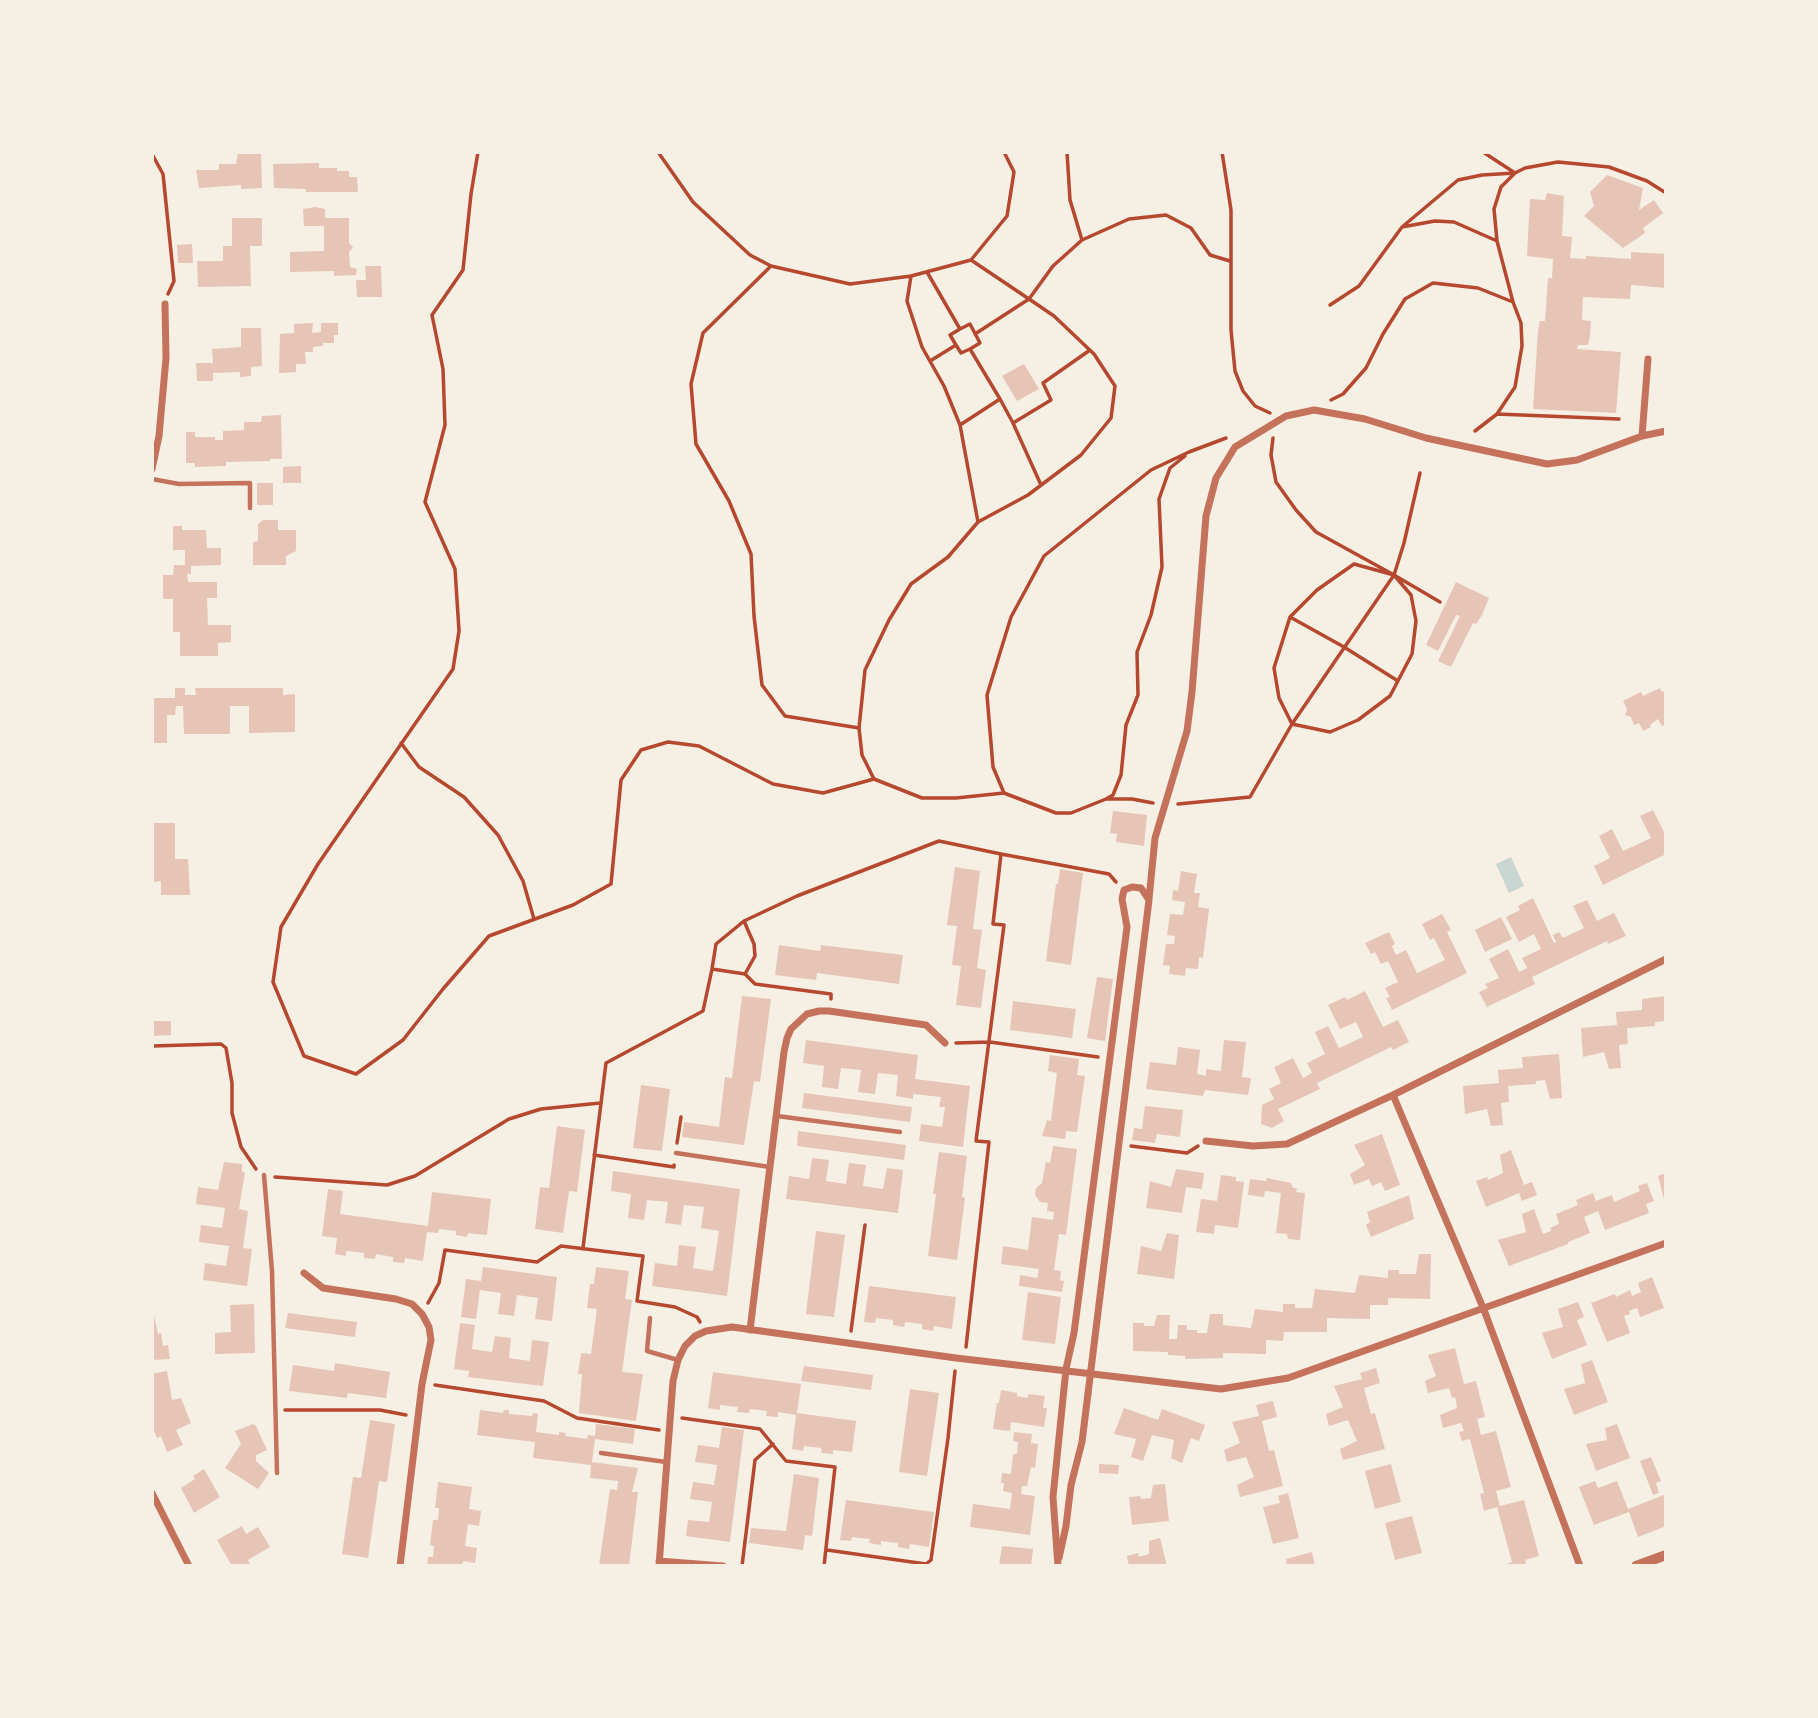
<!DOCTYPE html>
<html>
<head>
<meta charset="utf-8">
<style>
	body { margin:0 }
	#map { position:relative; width:1818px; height:1718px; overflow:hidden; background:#f6efe4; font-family:"Sofia Sans Condensed",sans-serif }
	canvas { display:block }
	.frame { position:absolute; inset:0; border:154px solid #f6efe4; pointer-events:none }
</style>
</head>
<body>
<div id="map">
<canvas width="1818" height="1718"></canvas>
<div class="frame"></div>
</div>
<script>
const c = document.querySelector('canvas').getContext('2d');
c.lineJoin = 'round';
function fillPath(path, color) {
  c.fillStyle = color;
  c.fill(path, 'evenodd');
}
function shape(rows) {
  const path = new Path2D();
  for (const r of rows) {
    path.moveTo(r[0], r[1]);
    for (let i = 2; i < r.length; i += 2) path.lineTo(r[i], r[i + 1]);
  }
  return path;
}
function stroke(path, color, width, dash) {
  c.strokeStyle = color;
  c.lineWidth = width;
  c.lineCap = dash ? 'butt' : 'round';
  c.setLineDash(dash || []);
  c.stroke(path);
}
const water = shape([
	[1511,857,1524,886,1509,893,1496,864]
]);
const building = shape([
	[238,152,261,152,262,188,241,189,241,185,199,188,196,170,219,170,219,164,236,164],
	[319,163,319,168,337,168,337,171,349,171,349,177,357,177,358,192,306,192,306,189,274,188,273,164],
	[1607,175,1643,188,1639,210,1654,200,1663,213,1643,228,1645,233,1623,248,1584,216,1594,206,1590,192],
	[1547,193,1564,196,1562,236,1572,237,1570,258,1586,259,1586,256,1631,259,1631,252,1666,254,1666,288,1631,285,1630,299,1583,297,1582,320,1591,321,1590,336,1588,345,1578,345,1577,349,1621,352,1616,413,1533,409,1538,330,1540,321,1545,321,1548,278,1552,278,1553,259,1527,256,1530,199,1545,200],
	[315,207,325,209,325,218,349,218,349,243,353,247,349,252,350,267,357,269,356,275,334,276,334,271,290,272,290,252,324,251,324,226,304,226,303,209],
	[232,218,262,218,262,246,250,246,251,286,198,287,197,261,223,261,223,246,232,246],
	[192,244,193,263,178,263,177,245],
	[365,266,381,266,382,297,357,297,356,280,366,280],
	[313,323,312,333,321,332,321,323,338,323,338,335,334,335,334,343,323,343,323,346,313,347,313,352,305,352,306,364,296,364,296,372,279,373,280,334,294,333,294,324],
	[241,328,261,328,262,366,251,367,251,376,240,377,240,372,213,373,213,381,197,381,196,363,213,363,212,349,241,347],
	[1024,364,1039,389,1017,401,1002,376],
	[281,415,282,459,270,459,270,461,226,462,226,466,195,467,195,463,186,463,186,432,195,432,195,437,215,437,215,440,223,440,223,431,244,430,244,422,261,422,262,416],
	[301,466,301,483,283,483,283,467],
	[257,483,273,483,273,505,257,505],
	[263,520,278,520,278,530,296,530,296,551,286,556,286,565,253,565,253,542,258,541,258,524],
	[173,526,182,526,182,530,206,530,207,548,221,548,221,565,191,566,191,574,187,574,188,582,217,582,217,598,207,598,208,625,231,625,231,642,218,643,218,656,180,656,180,632,173,632,173,599,163,599,163,575,173,575,174,565,185,565,185,550,173,550],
	[1456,582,1489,598,1482,615,1476,624,1473,623,1451,667,1438,661,1460,616,1456,615,1438,651,1426,645],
	[175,688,185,688,185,695,196,695,195,688,283,688,283,695,295,694,295,732,249,733,249,706,230,706,230,734,184,734,183,706,176,706,175,715,167,715,167,743,152,743,152,698,175,698],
	[1660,688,1662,692,1666,690,1666,724,1662,726,1658,719,1650,725,1651,727,1643,731,1639,723,1634,725,1631,717,1625,715,1627,709,1623,701,1641,692,1643,696],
	[1653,810,1666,836,1666,854,1603,885,1594,866,1610,858,1599,836,1612,829,1623,851,1632,847,1651,838,1640,816],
	[1113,811,1147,815,1144,846,1116,842,1117,834,1110,833],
	[152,823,175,823,175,859,188,859,190,895,161,895,161,881,152,882],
	[955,867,980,871,973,929,982,930,977,968,986,970,981,1008,956,1005,961,966,952,965,957,926,947,925],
	[1060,869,1083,873,1071,965,1046,961,1056,884,1058,884],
	[1181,871,1197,874,1194,893,1200,893,1198,907,1209,909,1203,958,1199,957,1198,969,1186,968,1185,976,1169,974,1170,966,1163,965,1166,944,1174,944,1175,936,1167,935,1170,914,1183,915,1185,902,1172,900,1173,890,1178,891],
	[1533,898,1554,943,1556,942,1553,935,1559,932,1563,938,1584,928,1573,906,1587,900,1597,921,1614,913,1626,936,1608,944,1607,941,1532,977,1535,984,1487,1007,1479,992,1488,988,1485,984,1499,978,1489,959,1508,949,1519,972,1527,968,1522,958,1541,949,1534,934,1519,942,1506,917,1520,910,1518,906],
	[1442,914,1451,930,1447,932,1467,973,1392,1010,1386,998,1390,997,1385,988,1398,982,1388,961,1381,964,1375,952,1371,954,1365,943,1389,932,1395,944,1392,946,1396,955,1406,950,1417,973,1445,960,1434,938,1430,940,1422,924],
	[1501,917,1512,939,1485,952,1475,930],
	[779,945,820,951,821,945,903,955,899,984,817,973,816,980,775,975],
	[1097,977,1113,979,1105,1041,1087,1038],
	[1365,991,1383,1027,1398,1020,1409,1042,1393,1050,1391,1047,1317,1083,1320,1089,1278,1109,1284,1121,1272,1128,1261,1124,1262,1105,1274,1099,1269,1089,1281,1083,1274,1067,1293,1058,1303,1078,1312,1073,1307,1063,1325,1054,1315,1032,1328,1026,1339,1048,1363,1037,1356,1022,1340,1029,1328,1005,1345,997,1347,1000],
	[742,996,771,999,760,1082,754,1081,744,1145,682,1137,684,1122,719,1127,725,1077,732,1078],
	[1666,996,1666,1021,1655,1022,1655,1026,1627,1028,1628,1044,1619,1045,1621,1068,1609,1069,1604,1052,1583,1057,1581,1028,1617,1025,1616,1012,1642,1010,1642,999],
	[1013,1001,1076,1009,1072,1038,1010,1030],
	[152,1021,171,1021,171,1035,152,1036],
	[806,1040,918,1055,915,1079,970,1086,963,1147,919,1141,921,1124,942,1127,945,1107,939,1107,941,1097,913,1094,913,1099,896,1096,898,1075,878,1073,875,1094,858,1092,861,1070,841,1068,838,1089,822,1087,824,1066,803,1063],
	[1224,1040,1246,1042,1242,1077,1251,1078,1248,1095,1205,1090,1203,1096,1146,1089,1150,1062,1176,1065,1178,1047,1200,1050,1197,1074,1206,1076,1206,1069,1221,1071],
	[1559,1054,1562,1098,1550,1099,1545,1080,1536,1081,1536,1084,1508,1086,1509,1102,1501,1103,1503,1125,1491,1126,1487,1109,1465,1114,1463,1086,1499,1083,1498,1070,1523,1068,1522,1057],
	[1050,1055,1079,1059,1077,1075,1085,1076,1077,1132,1066,1131,1065,1139,1042,1136,1047,1120,1051,1121,1057,1073,1048,1071],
	[641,1085,670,1089,662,1151,633,1148],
	[804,1093,912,1107,910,1122,802,1108],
	[1145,1106,1183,1110,1180,1137,1157,1134,1155,1143,1132,1140,1134,1128,1142,1129],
	[557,1126,585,1130,577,1192,569,1191,563,1233,535,1229,540,1187,549,1188],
	[798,1131,906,1145,904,1160,797,1146],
	[1382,1134,1400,1185,1385,1191,1381,1182,1372,1186,1369,1179,1354,1185,1350,1174,1365,1165,1354,1145],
	[1053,1146,1077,1149,1066,1235,1059,1234,1054,1270,1061,1271,1060,1280,1064,1281,1062,1292,1019,1286,1020,1275,1037,1278,1039,1269,1001,1264,1003,1246,1028,1250,1032,1217,1053,1220,1054,1212,1047,1211,1048,1203,1040,1202,1035,1195,1036,1188,1042,1183,1046,1162,1050,1163],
	[1511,1150,1524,1185,1532,1182,1537,1195,1522,1201,1519,1193,1486,1207,1476,1181,1487,1177,1488,1180,1503,1173,1500,1155],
	[939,1152,967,1156,962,1197,965,1198,957,1260,928,1256,936,1194,933,1194],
	[812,1158,829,1160,826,1181,846,1184,849,1163,866,1165,863,1186,883,1189,887,1168,903,1170,898,1213,786,1199,789,1176,809,1179],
	[224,1162,242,1164,242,1172,245,1172,239,1209,248,1211,243,1248,252,1249,247,1286,203,1280,205,1263,226,1266,229,1246,199,1242,201,1225,222,1228,225,1208,196,1204,198,1187,218,1190],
	[1176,1169,1204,1173,1202,1189,1186,1187,1182,1213,1146,1208,1150,1181,1171,1187],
	[613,1171,740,1189,727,1296,652,1286,655,1263,677,1266,679,1245,696,1247,693,1268,713,1271,719,1231,701,1228,704,1207,684,1205,681,1225,665,1223,668,1202,647,1200,644,1220,628,1218,631,1194,611,1191],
	[1666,1173,1666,1203,1665,1203,1658,1176],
	[1221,1175,1236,1177,1236,1181,1244,1182,1238,1228,1215,1225,1214,1234,1196,1232,1201,1199,1217,1201],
	[1267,1178,1291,1183,1293,1188,1297,1188,1296,1192,1305,1193,1300,1240,1288,1239,1287,1234,1276,1233,1281,1193,1265,1191,1264,1197,1248,1195,1250,1179,1266,1181],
	[1647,1183,1654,1201,1646,1204,1649,1213,1605,1230,1598,1211,1584,1217,1590,1233,1568,1242,1568,1244,1509,1266,1498,1240,1526,1232,1522,1214,1534,1209,1543,1234,1551,1231,1550,1228,1559,1224,1556,1214,1578,1205,1576,1200,1593,1193,1596,1201,1612,1195,1614,1202,1640,1191,1638,1186],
	[328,1189,343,1191,340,1214,428,1226,432,1192,491,1199,487,1235,468,1233,467,1237,456,1235,456,1231,439,1229,438,1233,427,1232,423,1261,405,1258,404,1263,393,1262,393,1257,376,1254,375,1259,364,1258,364,1253,346,1251,346,1256,335,1254,337,1238,322,1236],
	[1409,1195,1414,1219,1371,1237,1366,1225,1370,1222,1367,1212],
	[816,1231,845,1235,834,1317,806,1314],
	[1167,1233,1179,1235,1174,1279,1137,1274,1141,1246,1161,1251],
	[1419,1254,1431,1254,1430,1299,1388,1298,1388,1305,1370,1305,1370,1319,1327,1318,1327,1332,1284,1332,1283,1341,1266,1340,1266,1354,1223,1353,1223,1358,1185,1359,1185,1356,1168,1355,1168,1352,1133,1351,1133,1323,1144,1323,1144,1326,1154,1326,1157,1315,1170,1315,1169,1339,1177,1339,1178,1325,1187,1325,1187,1330,1197,1330,1197,1333,1207,1333,1210,1314,1223,1314,1223,1325,1251,1328,1255,1309,1283,1312,1283,1304,1295,1304,1295,1308,1312,1308,1315,1289,1355,1293,1359,1275,1388,1278,1388,1270,1399,1270,1399,1274,1416,1274],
	[483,1267,557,1277,552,1321,535,1319,538,1298,517,1295,514,1316,498,1314,501,1293,480,1290,476,1319,461,1317,466,1279,481,1281],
	[596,1267,629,1271,625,1299,632,1300,622,1372,643,1374,636,1421,579,1413,582,1374,578,1374,581,1353,591,1354,597,1309,587,1308,590,1284,594,1284],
	[1652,1277,1664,1308,1640,1317,1637,1308,1629,1311,1630,1314,1624,1316,1630,1333,1607,1342,1591,1303,1615,1294,1616,1297,1630,1290,1632,1296,1641,1292,1638,1283],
	[869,1286,956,1297,952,1329,934,1326,933,1331,922,1329,922,1324,905,1322,904,1327,893,1325,893,1320,876,1318,875,1323,864,1322],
	[1028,1292,1061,1297,1055,1344,1022,1340],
	[1578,1302,1584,1317,1577,1320,1587,1345,1552,1359,1542,1333,1563,1327,1558,1309],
	[254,1304,255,1353,215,1354,215,1333,231,1332,230,1305],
	[152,1306,158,1334,161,1333,163,1346,168,1345,170,1359,153,1360],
	[288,1313,357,1322,355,1337,285,1328],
	[460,1323,475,1325,472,1349,492,1352,495,1336,511,1338,509,1358,530,1361,532,1340,549,1342,543,1386,468,1377,469,1371,454,1369],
	[1455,1348,1464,1384,1476,1381,1485,1417,1477,1419,1481,1435,1496,1431,1511,1487,1496,1491,1500,1506,1524,1500,1539,1556,1525,1560,1527,1566,1502,1566,1512,1562,1497,1507,1484,1511,1480,1494,1484,1493,1470,1439,1462,1441,1459,1432,1464,1431,1461,1423,1443,1428,1440,1415,1457,1408,1455,1397,1452,1398,1449,1388,1428,1393,1425,1381,1436,1376,1428,1355],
	[1592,1360,1608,1402,1574,1415,1564,1389,1585,1383,1581,1364],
	[335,1363,390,1372,386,1398,348,1393,347,1398,289,1391,293,1365,334,1371],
	[804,1366,873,1375,871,1390,801,1381],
	[1376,1368,1380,1383,1364,1388,1371,1414,1375,1413,1385,1449,1343,1460,1340,1449,1357,1441,1348,1420,1329,1426,1326,1414,1343,1407,1334,1386,1362,1379,1360,1373],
	[167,1371,172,1400,181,1398,191,1423,176,1430,183,1445,167,1452,161,1436,157,1438,152,1425,152,1374],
	[713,1372,801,1384,797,1413,856,1421,852,1452,833,1450,833,1454,822,1453,821,1448,804,1446,803,1451,792,1449,796,1415,778,1412,778,1417,766,1416,767,1411,750,1409,749,1413,737,1412,738,1407,720,1405,720,1410,708,1408],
	[910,1389,939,1393,927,1476,899,1472],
	[1001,1390,1017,1393,1017,1396,1028,1398,1028,1394,1045,1396,1043,1408,1047,1408,1044,1427,1011,1422,1010,1431,993,1429,997,1403,999,1403],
	[1273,1401,1277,1417,1262,1421,1269,1451,1274,1450,1283,1486,1240,1497,1237,1485,1254,1477,1246,1457,1227,1462,1224,1450,1240,1443,1232,1422,1259,1416,1256,1405],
	[1124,1408,1158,1420,1162,1409,1205,1425,1199,1441,1191,1438,1182,1463,1171,1458,1174,1440,1152,1435,1143,1461,1131,1457,1136,1439,1114,1434],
	[480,1410,503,1413,504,1410,509,1410,509,1414,532,1416,533,1413,538,1414,536,1432,559,1435,559,1432,566,1433,565,1436,587,1439,588,1435,595,1436,596,1424,635,1429,633,1444,595,1439,592,1462,638,1468,632,1492,638,1492,629,1566,599,1566,610,1489,617,1490,618,1481,590,1478,591,1465,533,1458,535,1442,477,1435],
	[370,1420,395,1424,387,1482,379,1481,368,1558,342,1554,353,1477,361,1478],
	[253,1424,256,1426,267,1450,256,1455,256,1461,269,1473,258,1489,225,1468,241,1444,235,1431],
	[1617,1424,1630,1458,1596,1471,1586,1444,1607,1440,1605,1428],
	[722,1427,744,1430,730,1542,686,1536,688,1520,709,1522,712,1502,690,1499,693,1482,714,1485,717,1465,695,1462,698,1445,719,1448],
	[1014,1432,1032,1434,1031,1443,1038,1444,1035,1468,1031,1467,1027,1486,1022,1486,1021,1494,1035,1496,1030,1535,970,1527,973,1504,1010,1509,1012,1493,1003,1491,1004,1483,1001,1483,1002,1473,1011,1474,1013,1454,1017,1454,1018,1442,1013,1441],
	[1651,1457,1661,1481,1656,1483,1659,1493,1653,1495,1640,1461],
	[1099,1464,1119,1465,1118,1474,1099,1473],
	[1391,1464,1401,1502,1375,1509,1365,1471],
	[204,1469,220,1497,194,1513,181,1488,195,1479,193,1476],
	[794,1474,819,1478,812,1536,805,1535,803,1550,749,1543,751,1528,786,1531],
	[1595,1481,1598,1488,1617,1481,1628,1509,1666,1494,1666,1526,1638,1537,1629,1512,1594,1525,1579,1487],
	[438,1482,472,1487,469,1509,481,1511,479,1526,468,1524,465,1546,477,1548,475,1563,463,1561,462,1566,427,1566,428,1557,433,1557,434,1546,430,1545,433,1520,438,1520,439,1508,435,1508],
	[1165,1484,1169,1521,1132,1525,1129,1497,1140,1496,1141,1499,1151,1498,1153,1485],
	[1288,1493,1299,1538,1273,1544,1263,1507,1280,1503,1278,1496],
	[846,1500,934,1512,929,1547,910,1544,909,1549,898,1547,898,1543,881,1541,881,1545,869,1543,870,1539,852,1537,851,1541,840,1540],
	[1412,1516,1422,1553,1395,1560,1385,1523],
	[242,1526,246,1534,258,1527,270,1547,248,1560,251,1566,232,1566,217,1540],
	[1160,1538,1167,1566,1129,1566,1127,1556,1138,1553,1139,1557,1149,1554,1149,1541],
	[1002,1546,1033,1549,1031,1566,999,1566],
	[1312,1552,1315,1566,1287,1566,1286,1559]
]);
const path = shape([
	[478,152,471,194,463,270,432,315,443,369,445,425,425,502,455,569,459,631,453,669,318,864,281,927,273,982,304,1056,356,1074,403,1040,443,989,489,936,573,905,611,884,621,780,641,750,668,742,699,746,773,784,823,793,874,779,922,798,956,798,1004,793,1056,813,1071,813,1106,799,1132,799,1153,803],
	[658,152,693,202,750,255,771,266,850,284,911,276,971,260,1007,216,1014,172,1004,152],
	[1222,152,1231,210,1231,330,1235,371,1243,391,1255,406,1270,413],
	[1483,152,1515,173,1525,168,1558,162,1609,167,1647,181,1666,193],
	[152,154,163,174,174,281,168,294],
	[1515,173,1501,187,1494,209,1497,241,1454,222,1435,221,1402,227,1458,180,1482,175,1515,173],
	[1082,240,1129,219,1166,215,1191,228,1210,255,1230,261],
	[1497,241,1513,302],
	[971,260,1029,299,1053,266,1082,240,1070,200,1067,152],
	[771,266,703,333,691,384,696,444,729,501,751,554,754,616,762,685,785,716,859,728],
	[927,272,960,329,950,335,956,345],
	[911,276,907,301,922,347,944,386,960,425,978,522,1028,495,1081,455,1111,418,1115,386,1094,354,1054,316,1029,299,975,334],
	[1330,305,1359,286,1402,227],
	[930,361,956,345,961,353,970,349],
	[1000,399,1013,423],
	[1331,400,1343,394,1366,368,1383,334,1405,299,1433,283,1478,288,1513,302,1521,323,1522,346,1515,387,1497,414,1475,431],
	[1497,414,1619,419],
	[960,425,1000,399,970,349,980,343,970,324,960,329],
	[1273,438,1271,455,1276,482,1296,510,1316,532,1394,575,1404,543,1420,473],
	[1041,485,1013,423,1051,400,1043,383,1090,350],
	[1354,564,1394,575,1411,595,1416,621,1412,654,1390,696,1358,720,1330,732,1292,724,1279,698,1274,668,1290,617,1317,590,1354,564],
	[1290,617,1344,647,1398,681],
	[401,743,419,767,464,797,498,835,523,881,534,919],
	[874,779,862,755,859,728,865,670,889,620,911,584,948,557,978,522],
	[1004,793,993,767,987,695,1011,617,1044,556,1151,470,1189,452,1226,438],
	[1106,799,1113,795,1121,775,1126,725,1138,695,1137,652,1151,615,1162,567,1159,499,1170,468,1185,456],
	[1178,804,1250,797,1292,724,1394,575,1440,602],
	[1001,854,1109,874,1116,882],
	[744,921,754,944,755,956,745,974],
	[712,969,716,944,744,921,797,896,939,841,1001,854,993,924,1004,925,976,1141,989,1142,966,1347],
	[956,1043,990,1042,1098,1057],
	[152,1046,221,1044,226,1048,232,1083,232,1113,241,1147,256,1169],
	[677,1143,681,1117],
	[1131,1146,1187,1153,1198,1146],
	[594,1155,674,1167,674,1165],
	[275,1177,387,1185,415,1176,509,1119,541,1109,600,1103],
	[583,1248,606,1063,703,1011,712,969,745,974,755,984,831,994,831,999],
	[428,1303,439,1283,445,1250,537,1262,561,1246,643,1256,637,1301,675,1307,697,1317,700,1322],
	[851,1331,865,1225],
	[435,1385,544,1401,577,1418,659,1430],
	[285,1410,380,1410,406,1415],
	[682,1418,760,1429,786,1461,835,1467,824,1566],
	[827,1550,926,1564,931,1560,948,1438,955,1371],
	[742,1566,755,1460,773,1444]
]);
const service = shape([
	[152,479,179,484,250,483,250,508],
	[777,1116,900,1132],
	[676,1153,770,1167],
	[264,1175,272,1271,277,1473],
	[650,1318,647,1351,678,1360],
	[601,1453,666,1462]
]);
const minor = shape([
	[1648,359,1642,436,1666,431],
	[152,469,159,436,166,358,165,304],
	[1149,899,1155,838,1187,731,1192,692,1206,516,1216,478,1235,447,1286,416,1314,410,1365,419,1426,438,1547,464,1577,460,1642,436],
	[1393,1095,1484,1310,1580,1566],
	[1206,1141,1253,1146,1287,1144,1393,1095,1666,959],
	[304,1273,323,1288,396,1299,412,1304,422,1314,429,1327,431,1340,422,1384,400,1566],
	[750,1330,784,1052,787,1038,791,1029,807,1014,819,1011,829,1011,926,1025,945,1043],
	[152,1493,189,1566],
	[659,1561,723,1566],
	[659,1566,673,1381,678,1360,685,1346,695,1336,706,1331,732,1327,956,1358,1221,1389,1288,1378,1666,1243],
	[1058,1566,1053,1497,1066,1369,1074,1333,1127,927,1122,899,1124,890,1132,887,1141,888,1149,900,1082,1442,1071,1485,1066,1526,1059,1558]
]);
const tertiary = shape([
	[1636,1566,1666,1555]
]);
fillPath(water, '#c9d6d2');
fillPath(building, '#e6c5b7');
stroke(path, '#b5482f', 3.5);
stroke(service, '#c5725c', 4.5);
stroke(minor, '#c5725c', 7);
stroke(tertiary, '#c5725c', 10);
</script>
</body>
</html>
